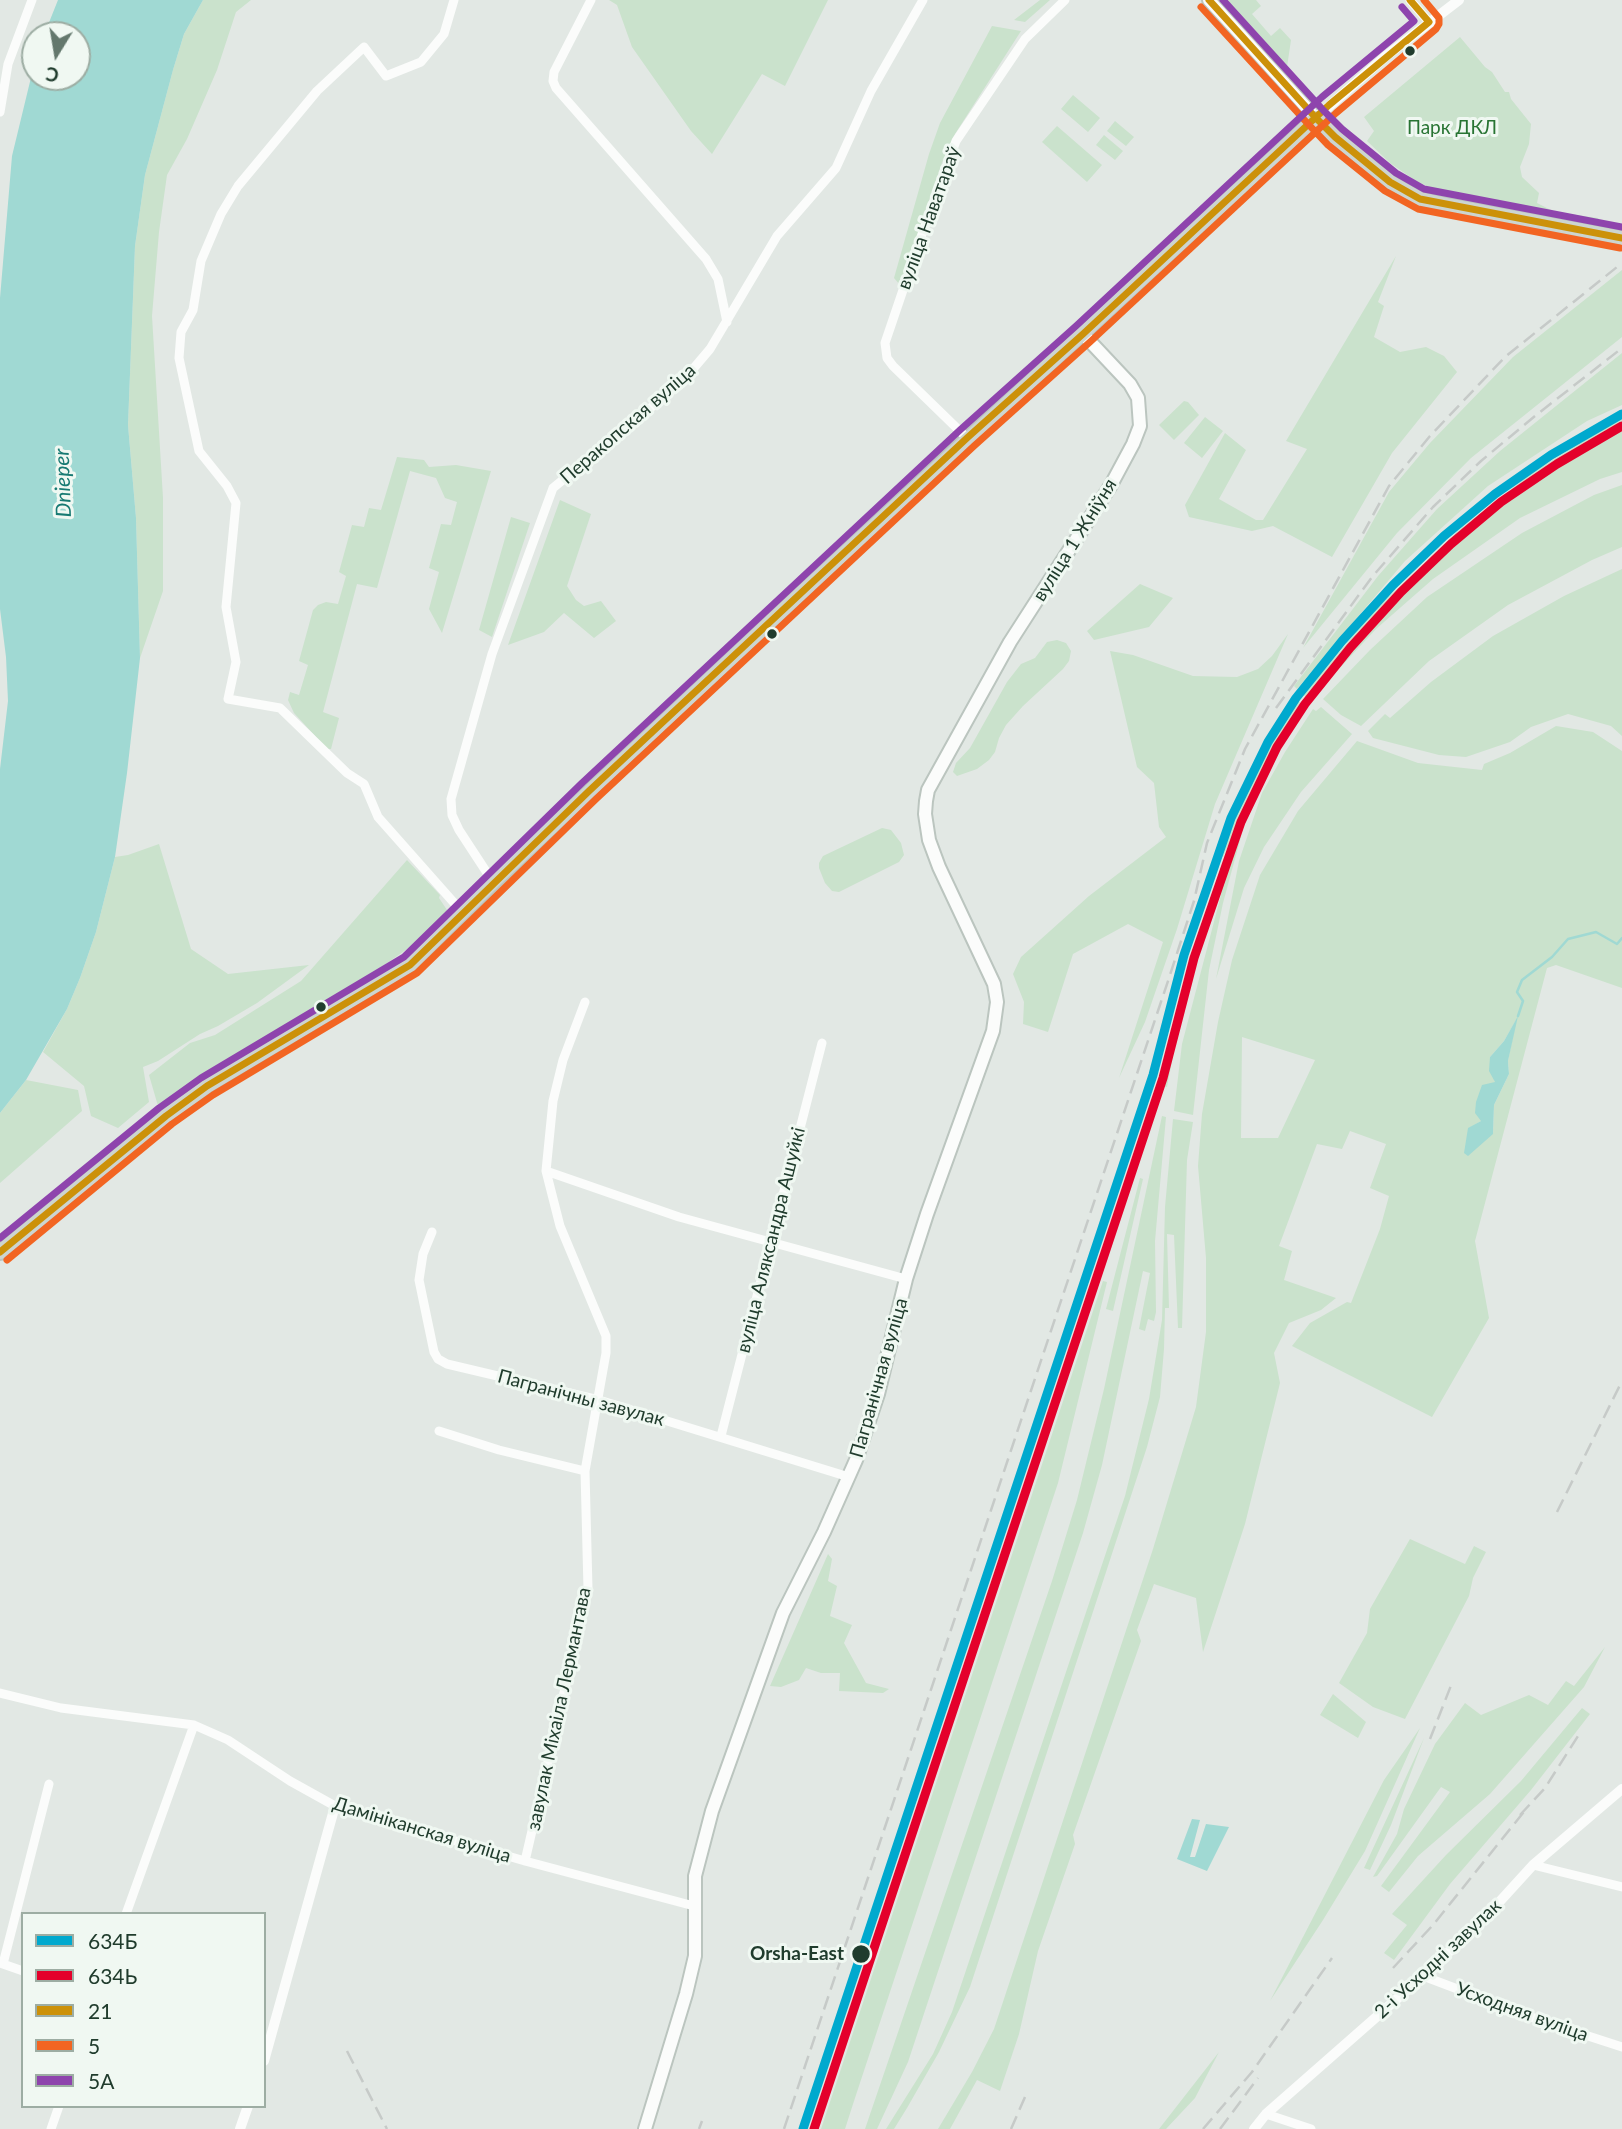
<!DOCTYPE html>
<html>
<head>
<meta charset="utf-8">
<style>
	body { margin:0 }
	#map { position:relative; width:1622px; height:2129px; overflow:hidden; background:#e2e8e4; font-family:Lato,sans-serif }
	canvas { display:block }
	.legend { position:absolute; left:21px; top:1912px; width:245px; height:196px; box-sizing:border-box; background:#f0f8f2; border:2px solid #9dada3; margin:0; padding:9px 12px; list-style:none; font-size:21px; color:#203c2d }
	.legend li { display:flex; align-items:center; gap:14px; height:35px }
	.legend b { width:35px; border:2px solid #9dada3 }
	.north { position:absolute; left:21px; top:21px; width:70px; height:70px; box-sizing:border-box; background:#f0f8f2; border:2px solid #9dada3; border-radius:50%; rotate:191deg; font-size:19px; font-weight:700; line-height:28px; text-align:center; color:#203c2d }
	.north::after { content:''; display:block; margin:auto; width:24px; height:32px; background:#64786d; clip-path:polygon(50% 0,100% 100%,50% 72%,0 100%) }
</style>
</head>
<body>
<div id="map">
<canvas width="1622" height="2129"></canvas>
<ul class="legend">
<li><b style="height:9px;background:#00a9ce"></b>634Б</li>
<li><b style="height:9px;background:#e4002b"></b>634Ь</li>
<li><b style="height:9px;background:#cc9109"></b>21</li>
<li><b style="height:9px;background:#f26522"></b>5</li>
<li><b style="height:9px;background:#8e44ad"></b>5А</li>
</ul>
<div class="north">С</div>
</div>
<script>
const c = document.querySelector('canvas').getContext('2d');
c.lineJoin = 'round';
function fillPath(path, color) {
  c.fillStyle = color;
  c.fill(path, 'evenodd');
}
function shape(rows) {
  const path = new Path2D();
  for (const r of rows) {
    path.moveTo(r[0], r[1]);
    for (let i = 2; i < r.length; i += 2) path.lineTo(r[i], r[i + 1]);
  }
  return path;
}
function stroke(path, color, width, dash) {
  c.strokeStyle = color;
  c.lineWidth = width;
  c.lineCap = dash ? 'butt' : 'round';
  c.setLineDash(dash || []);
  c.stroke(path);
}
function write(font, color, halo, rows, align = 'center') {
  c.font = font + ' Lato,sans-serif';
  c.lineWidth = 6;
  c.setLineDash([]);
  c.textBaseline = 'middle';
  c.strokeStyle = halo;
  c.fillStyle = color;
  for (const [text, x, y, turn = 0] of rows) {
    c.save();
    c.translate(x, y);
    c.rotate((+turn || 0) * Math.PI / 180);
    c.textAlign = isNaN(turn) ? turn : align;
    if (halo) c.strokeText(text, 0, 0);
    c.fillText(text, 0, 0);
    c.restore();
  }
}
const green = shape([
	[203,0,251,0,236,12,217,70,187,139,167,175,159,232,152,316,163,498,163,591,140,658,136,518,128,425,135,246,145,175,173,70,184,34],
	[609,0,828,0,785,86,762,74,712,154,691,131,632,47,617,5],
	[1040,0,1050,0,1025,22,1014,20],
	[1225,0,1256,0,1261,6,1252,14,1271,36,1280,28,1291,40,1287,67,1285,69],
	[992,26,1021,31,955,134,943,160,900,285,894,278,929,154,940,123],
	[1460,37,1485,67,1492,72,1505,92,1509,92,1511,99,1531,124,1529,144,1520,167,1522,177,1539,193,1537,203,1555,212,1598,218,1601,223,1597,226,1523,212,1503,206,1496,201,1438,191,1416,181,1390,163,1367,141,1374,131,1364,117],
	[1073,95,1100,118,1088,132,1061,109],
	[1115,121,1134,137,1126,146,1107,131],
	[1057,126,1102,165,1087,182,1042,142],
	[1104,135,1123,151,1115,160,1096,145],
	[1396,256,1378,302,1384,306,1374,337,1400,352,1426,347,1444,356,1457,372,1392,453,1332,557,1273,526,1252,531,1189,517,1185,505,1225,433,1246,450,1219,499,1256,520,1263,520,1307,449,1286,441],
	[1622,270,1622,337,1471,458,1397,533,1303,648,1389,492,1430,443,1513,357],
	[1622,353,1622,405,1587,421,1488,486,1405,561,1297,689,1294,686,1378,576,1437,509,1500,451],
	[1184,401,1188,402,1199,415,1174,440,1159,425],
	[1205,417,1223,431,1202,458,1184,443],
	[1622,418,1622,472,1600,479,1520,518,1433,579,1376,629,1310,700,1303,695,1374,611,1459,530,1533,472],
	[397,457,424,460,429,467,456,465,491,471,442,633,429,609,439,572,429,568,441,524,451,525,457,502,445,498,436,478,410,471,377,588,357,584,323,712,339,718,331,749,327,749,294,713,288,700,290,692,299,695,308,665,299,661,313,610,318,605,326,602,338,604,346,576,339,572,352,525,364,527,369,508,381,510],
	[1622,485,1622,547,1592,560,1508,605,1429,661,1361,726,1341,715,1323,699,1370,650,1427,597,1522,533,1594,495],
	[560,500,591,514,567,586,576,600,584,606,601,601,616,621,594,638,564,613,544,632,508,645],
	[511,517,530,523,492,637,479,630],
	[1622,569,1622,736,1611,726,1568,714,1531,727,1510,742,1466,757,1439,755,1373,738,1368,731,1385,714,1390,718,1431,682,1493,636,1564,596],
	[1140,584,1173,598,1149,627,1094,640,1087,631],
	[1288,634,1215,804,1177,929,1145,1022,1119,1078,1163,942,1128,924,1073,954,1048,1032,1023,1024,1024,1002,1013,974,1021,957,1089,896,1166,837,1159,827,1154,783,1137,767,1110,651,1133,655,1193,676,1237,677,1258,669,1272,656],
	[1057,640,1066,643,1071,651,1069,661,1063,669,1023,706,1006,725,999,738,995,752,989,760,977,769,957,776,953,772,956,763,970,748,1007,682,1021,664,1035,658,1047,642],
	[1298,701,1305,707,1250,797,1223,857,1220,857,1235,815,1267,749],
	[1321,707,1352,734,1301,792,1264,847,1244,888,1216,979,1239,861,1262,793,1285,752,1313,709,1316,711],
	[1556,726,1593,732,1622,751,1622,988,1556,965,1547,968,1475,1241,1489,1318,1432,1417,1292,1346,1310,1323,1347,1302,1351,1303,1380,1229,1389,1196,1370,1188,1386,1144,1350,1131,1342,1149,1317,1144,1279,1246,1292,1251,1284,1280,1336,1298,1321,1310,1289,1323,1274,1353,1280,1383,1245,1524,1203,1652,1196,1598,1154,1584,1137,1630,1141,1641,1073,1835,1075,1844,1038,1951,1019,2034,1000,2091,977,2080,950,2129,938,2129,972,2072,994,2029,1153,1549,1196,1407,1206,1332,1206,1258,1198,1166,1202,1114,1218,1022,1232,960,1260,875,1298,811,1357,741,1418,763,1482,770,1484,764,1510,753],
	[1516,1020,1508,1061,1509,1074,1494,1105,1493,1134,1468,1129,1481,1121,1495,1082,1490,1057,1504,1041],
	[1242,1037,1315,1060,1278,1138,1241,1138],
	[882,828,891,830,901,843,904,855,899,862,839,892,832,891,825,883,819,868,819,863,823,856],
	[1242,833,1223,903,1209,970,1193,1115,1174,1111,1182,1044,1221,895,1216,893],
	[159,844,191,949,228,974,309,965,257,1003,218,1026,200,1034,158,1061,143,1067,149,1102,118,1128,91,1116,84,1086,43,1052,67,1009,80,978,96,932,115,857,128,855],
	[407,860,440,895,439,898,449,913,410,947,370,975,158,1106,149,1075,190,1043,215,1035,301,981],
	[1191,968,1194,968,1177,1035,1167,1087,1160,1086,1168,1048],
	[26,1080,78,1090,82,1111,0,1183,0,1113],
	[1162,1116,1166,1117,1155,1241,1156,1312,1154,1321,1148,1319,1145,1331,1139,1329,1150,1273,1143,1271,1102,1465,1083,1533,908,2062,877,2129,865,2129,1052,1581,1077,1500,1104,1389],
	[1173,1119,1193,1122,1187,1160,1182,1328,1178,1328,1174,1235,1167,1234,1169,1308,1165,1308,1164,1349,1160,1397,1147,1447,970,1987,939,2052,907,2108,894,2129,886,2129,933,2054,952,2012,1125,1496,1149,1399,1162,1320,1165,1207],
	[1140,1178,1143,1179,1113,1311,1106,1309],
	[1103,1281,1107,1282,1058,1483,854,2101,845,2129,821,2129],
	[1410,1539,1465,1564,1474,1546,1486,1552,1473,1578,1469,1596,1405,1719,1373,1707,1339,1683,1367,1633,1370,1609],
	[828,1554,832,1559,828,1581,837,1586,830,1616,852,1625,844,1643,866,1683,889,1689,883,1693,839,1691,840,1673,821,1673,806,1668,799,1680,781,1687,770,1686],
	[1605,1647,1584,1687,1490,1794,1418,1856,1389,1892,1381,1886,1450,1792,1441,1787,1377,1876,1373,1877,1397,1834,1404,1809,1435,1744,1465,1703,1481,1715,1529,1695,1548,1705,1566,1681,1574,1686],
	[1333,1694,1366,1722,1358,1738,1320,1715],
	[1582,1708,1590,1714,1531,1790,1450,1884,1394,1960,1384,1953,1407,1925,1392,1914,1446,1855,1521,1781],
	[1420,1728,1365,1851,1323,1920,1270,2001,1384,1780],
	[1424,1738,1391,1825,1370,1870,1364,1868],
	[1219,2052,1195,2098,1166,2129,1159,2129]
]);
const water = shape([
	[58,0,203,0,184,34,173,70,145,175,135,246,128,425,136,518,140,658,127,773,115,857,96,932,80,978,67,1009,26,1080,0,1113,0,769,8,701,6,657,0,609,0,298,12,156,35,61,35,77,77,77,77,35,44,35],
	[1518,1016,1508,1061,1509,1074,1494,1105,1493,1134,1468,1156,1464,1153,1468,1128,1481,1121,1475,1113,1476,1102,1482,1085,1495,1082,1489,1071,1490,1057,1504,1041],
	[1192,1819,1200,1820,1190,1857,1195,1857,1206,1824,1229,1827,1207,1871,1177,1859]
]);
const stream = shape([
	[1518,1016,1523,1001,1517,992,1522,980,1552,957,1568,939,1596,932,1617,944,1622,938]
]);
const minor = shape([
	[454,0,444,34,421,62,386,76,364,47,317,91,238,186,221,214,201,261,193,310,181,332,179,358,199,451,227,486,236,503,226,607,236,662,228,699,280,708,347,773,364,784,378,817,463,913],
	[591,0,554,72,553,81,556,88,706,259,718,279,727,322],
	[1410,0,1429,22],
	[0,112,8,64,32,0],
	[967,438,893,366,887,358,885,343,921,237,956,141,1025,39,1065,0],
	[493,882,459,830,452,815,451,799,492,654,553,488,682,382,710,349,777,236,836,168,871,91,923,0],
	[546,1171,679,1217,906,1279],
	[432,1232,423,1254,419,1280,434,1352,438,1359,447,1364,599,1400,849,1477],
	[439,1431,499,1450,585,1471],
	[721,1436,822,1043],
	[0,1693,61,1708,194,1725,228,1740,290,1781,335,1806,525,1861,694,1906],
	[525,1861,588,1589,585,1471,606,1353,606,1336,560,1226,546,1171,553,1101,563,1060,585,1002],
	[1533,1865,1622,1887],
	[126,1914,194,1725],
	[0,1963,23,1971],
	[3,1964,49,1784],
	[1423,1976,1542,2021,1622,2047],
	[1266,2114,1311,2129],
	[51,2129,59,2106]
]);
const tertiary = shape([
	[1316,118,1386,56,1459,0],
	[264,2061,335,1806],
	[240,2129,248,2106],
	[1254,2129,1266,2114,1423,1976,1482,1921,1533,1865,1622,1789]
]);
const secondary = shape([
	[1209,0,1316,118],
	[645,2129,686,1994,695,1956,695,1876,712,1811,783,1613,824,1532,856,1460,878,1394,906,1279,927,1214,993,1031,997,1002,994,984,939,867,929,840,925,814,926,801,928,790,1010,642,1111,485,1133,444,1140,426,1138,398,1130,384,1083,334]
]);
const primary = shape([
	[0,1252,166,1116,207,1086,410,965,493,882,798,596,1316,118,1335,137,1390,182,1420,199,1451,206,1622,238]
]);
const rail = shape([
	[1276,708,1372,577,1433,507,1481,461,1535,416,1622,348],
	[1557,1512,1622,1381],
	[1430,1739,1452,1683],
	[1520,1815,1545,1788,1578,1736],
	[1393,1968,1433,1925,1527,1808],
	[347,2051,387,2129],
	[699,2129,702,2121],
	[784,2129,1169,978,1194,901,1207,843,1245,749,1389,486,1430,436,1505,357,1622,263],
	[1011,2129,1025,2097],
	[1203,2129,1252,2072,1332,1958],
	[1220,2129,1258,2078]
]);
const bus1 = shape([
	[1209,0,1316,118,1335,137,1390,182,1420,199,1622,238],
	[0,1252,166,1116,207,1086,410,965,589,791,967,438,1083,334,1329,105,1429,22,1410,0]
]);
const bus2 = shape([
	[1201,7,1309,125,1328,145,1385,191,1418,209,1620,248],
	[7,1260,172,1124,213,1095,417,973,596,799,974,446,1090,342,1336,113,1436,29,1439,24,1439,18,1424,0]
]);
const bus3 = shape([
	[1223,0,1324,111,1342,129,1396,173,1424,189,1622,227],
	[0,1238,159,1108,201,1078,404,957,582,783,960,430,1076,326,1322,97,1414,21,1402,7]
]);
const rail1 = shape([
	[803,2129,1153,1075,1184,955,1231,818,1268,742,1296,698,1342,641,1393,585,1444,536,1495,494,1551,455,1622,414]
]);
const rail2 = shape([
	[814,2129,1163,1078,1194,958,1241,822,1277,747,1305,704,1350,648,1401,592,1451,544,1501,502,1557,464,1622,426]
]);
const markers = [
	[1410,51,6,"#203c2d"],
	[772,634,6,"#203c2d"],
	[321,1007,6,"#203c2d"],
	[861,1954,10,"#203c2d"]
];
const parkNames = [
	["Парк ДКЛ",1452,128]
];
const streetNames = [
	["вуліца Наватараў",929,218,-70],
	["Перакопская вуліца",628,424,-41],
	["вуліца 1 Жніўня",1075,540,-58],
	["вуліца Аляксандра Ашуйкі",771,1240,-76],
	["Пагранічная вуліца",879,1378,-74],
	["Пагранічны завулак",581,1398,15],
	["завулак Міхаіла Лермантава",559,1709,-78],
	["Дамініканская вуліца",422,1830,17],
	["2-і Усходні завулак",1438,1959,-43],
	["Усходняя вуліца",1522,2012,20]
];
const stopNames = [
	["Orsha-East",844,1954]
];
const waterNames = [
	["Dnieper",63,483,-92]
];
fillPath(green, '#cae2cc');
fillPath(water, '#a0d9d3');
stroke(stream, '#a0d9d3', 2.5);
stroke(secondary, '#bbc5bf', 16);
stroke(primary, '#bbc5c0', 18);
stroke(minor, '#fbfcfb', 9);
stroke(tertiary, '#fbfcfb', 10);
stroke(secondary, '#fbfcfb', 12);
stroke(primary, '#ccd5d0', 14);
stroke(rail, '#c6cac8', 2.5, [14, 7]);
stroke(bus1, '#cc9109', 7);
stroke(bus2, '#f26522', 7);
stroke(bus3, '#8e44ad', 7);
stroke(rail1, '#00a9ce', 9);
stroke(rail2, '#e4002b', 9);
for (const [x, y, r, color] of markers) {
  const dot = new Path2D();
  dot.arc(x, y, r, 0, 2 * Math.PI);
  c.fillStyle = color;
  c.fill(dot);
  stroke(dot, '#f0f8f2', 2.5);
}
write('19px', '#287433', '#f0f8f2', parkNames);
write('19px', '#203c2d', '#f0f8f2', streetNames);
write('bold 19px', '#203c2d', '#f0f8f2', stopNames, 'right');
write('italic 21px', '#187a73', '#f0f8f2', waterNames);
</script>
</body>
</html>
